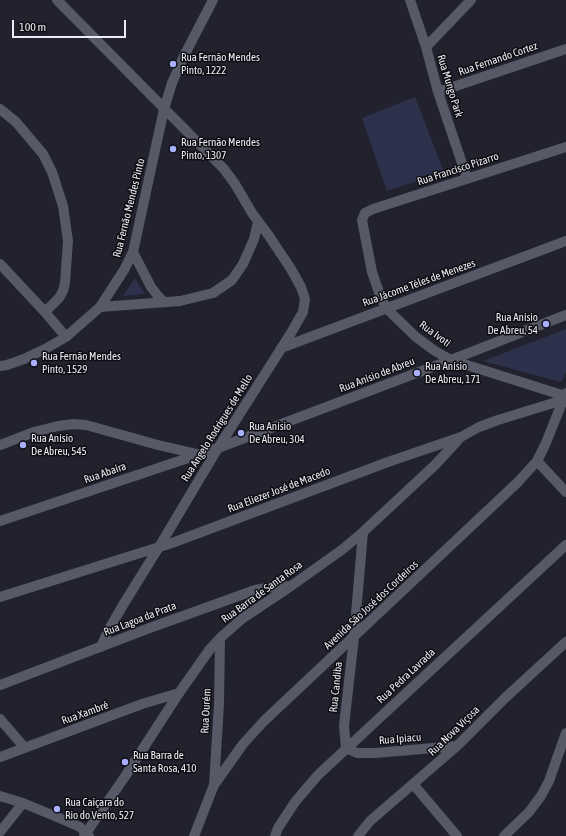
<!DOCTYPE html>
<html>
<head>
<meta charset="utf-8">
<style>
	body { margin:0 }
	#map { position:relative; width:566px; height:836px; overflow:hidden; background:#21222e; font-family:"Asap Condensed",sans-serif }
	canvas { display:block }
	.scale { position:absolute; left:12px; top:20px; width:114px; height:18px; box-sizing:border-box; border:2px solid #ebecf4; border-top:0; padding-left:5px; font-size:12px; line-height:14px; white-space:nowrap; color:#ebecf4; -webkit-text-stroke:3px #0c0c11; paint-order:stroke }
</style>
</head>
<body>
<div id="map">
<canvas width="566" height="836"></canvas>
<div class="scale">100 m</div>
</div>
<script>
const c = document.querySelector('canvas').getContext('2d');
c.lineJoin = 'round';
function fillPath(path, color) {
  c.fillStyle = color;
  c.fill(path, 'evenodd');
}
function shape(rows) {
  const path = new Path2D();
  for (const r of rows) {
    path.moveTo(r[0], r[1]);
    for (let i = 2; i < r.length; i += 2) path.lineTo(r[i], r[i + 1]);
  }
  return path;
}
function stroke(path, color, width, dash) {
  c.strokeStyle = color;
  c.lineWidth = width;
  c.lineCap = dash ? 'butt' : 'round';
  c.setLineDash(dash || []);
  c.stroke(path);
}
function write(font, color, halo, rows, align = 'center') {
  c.font = font + ' "Asap Condensed",sans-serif';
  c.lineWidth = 3;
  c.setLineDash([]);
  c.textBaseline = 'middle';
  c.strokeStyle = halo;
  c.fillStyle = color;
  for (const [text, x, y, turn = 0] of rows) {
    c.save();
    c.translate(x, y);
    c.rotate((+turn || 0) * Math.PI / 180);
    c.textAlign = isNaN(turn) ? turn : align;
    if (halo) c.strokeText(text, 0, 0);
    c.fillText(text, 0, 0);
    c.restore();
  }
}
const green = shape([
	[415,97,444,172,387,191,362,118],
	[135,278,145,294,123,296],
	[566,329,566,372,562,381,560,382,483,361]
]);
const minor = shape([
	[57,0,224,169,235,184,252,213,269,236,291,269,301,287,305,299,303,312,291,333,218,448,159,547,123,605,108,631,101,647],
	[410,0,426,47,438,92,467,178],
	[426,47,471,0],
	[438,92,566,49],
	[0,109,16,122,43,154,52,172,63,206,68,241,65,283,63,291,59,298,45,312],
	[133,252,151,287,158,296,164,302],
	[0,264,45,312,66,337],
	[100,307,180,301,213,293,232,280,243,264,254,239,258,222],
	[281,348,566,241],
	[0,366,7,365,24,359,45,349,66,337,100,307,124,270,133,252,164,109,172,83,184,56,213,0],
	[565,396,451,360,435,351,416,337,386,308,380,295,372,272,362,220,365,213,373,209,566,147],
	[0,445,34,432,58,426,74,424,86,425,158,445,197,454],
	[537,461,566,492],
	[0,521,218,448,451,360,566,315],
	[363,532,354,637,344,726,346,748,357,753,375,753,457,746],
	[0,597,172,543,388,462,461,437,479,427,498,420,563,400],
	[0,685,147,629,255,590,273,587,291,586],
	[0,719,25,748],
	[0,757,142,704,179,693],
	[413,784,457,836],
	[214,785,219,704,220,638],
	[0,796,23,803,57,817,80,827,89,836],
	[0,832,23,803],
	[84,836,126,775,179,693,210,649,220,638,243,618,291,586,343,549,363,532,435,465,459,439],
	[194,836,214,785,243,744,264,721,518,482,537,461,545,445,566,393],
	[275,836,278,828,295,802,318,775,566,545],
	[358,836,370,821,457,746,505,698,566,642],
	[504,836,529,812,541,796,549,781,566,733]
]);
const markers = [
	[173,64,4,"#a8b0fc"],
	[173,149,4,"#a8b0fc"],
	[546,324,4,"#a8b0fc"],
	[34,363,4,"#a8b0fc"],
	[417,373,4,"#a8b0fc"],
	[241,433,4,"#a8b0fc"],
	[23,445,4,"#a8b0fc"],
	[125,762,4,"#a8b0fc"],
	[57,809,4,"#a8b0fc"]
];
const poiNames = [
	["Rua Fernão Mendes",181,58],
	["Pinto, 1222",181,71],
	["Rua Fernão Mendes",181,143],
	["Pinto, 1307",181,156],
	["Rua Anísio",538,318,"right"],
	["De Abreu, 54",538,331,"right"],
	["Rua Fernão Mendes",42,357],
	["Pinto, 1529",42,370],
	["Rua Anísio",425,367],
	["De Abreu, 171",425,380],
	["Rua Anísio",249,427],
	["De Abreu, 304",249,440],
	["Rua Anísio",31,439],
	["De Abreu, 545",31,452],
	["Rua Barra de",133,756],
	["Santa Rosa, 410",133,769],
	["Rua Caiçara do",65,803],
	["Rio do Vento, 527",65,816]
];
const streetNames = [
	["Rua Fernando Cortez",498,59,-19],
	["Rua Mungo Park",450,86,73],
	["Rua Francisco Pizarro",458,169,-18],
	["Rua Fernão Mendes Pinto",129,208,-76],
	["Rua Jácome Téles de Menezes",419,283,-20],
	["Rua Ivoti",435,334,36],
	["Rua Anísio de Abreu",377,375,-21],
	["Rua Angelo Rodrigues de Mello",217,428,-58],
	["Rua Abaíra",105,473,-19],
	["Rua Eliezer José de Macedo",279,490,-21],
	["Rua Barra de Santa Rosa",262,592,-36],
	["Avenida São José dos Cordeiros",371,605,-43],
	["Rua Lagoa da Prata",140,619,-21],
	["Rua Pedra Lavrada",406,676,-43],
	["Rua Candiba",336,687,-84],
	["Rua Ourém",206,711,-87],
	["Rua Xambré",85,713,-20],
	["Rua Nova Viçosa",454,731,-44],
	["Rua Ipiacu",400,739,-5]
];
fillPath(green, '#2e314b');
stroke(minor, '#575966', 10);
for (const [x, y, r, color] of markers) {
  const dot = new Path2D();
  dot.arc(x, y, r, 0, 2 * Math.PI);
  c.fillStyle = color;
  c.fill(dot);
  stroke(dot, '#0c0c11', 1.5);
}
write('11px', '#ebecf4', '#0c0c11', poiNames, 'left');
write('11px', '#ebecf4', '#0c0c11', streetNames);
</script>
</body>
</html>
